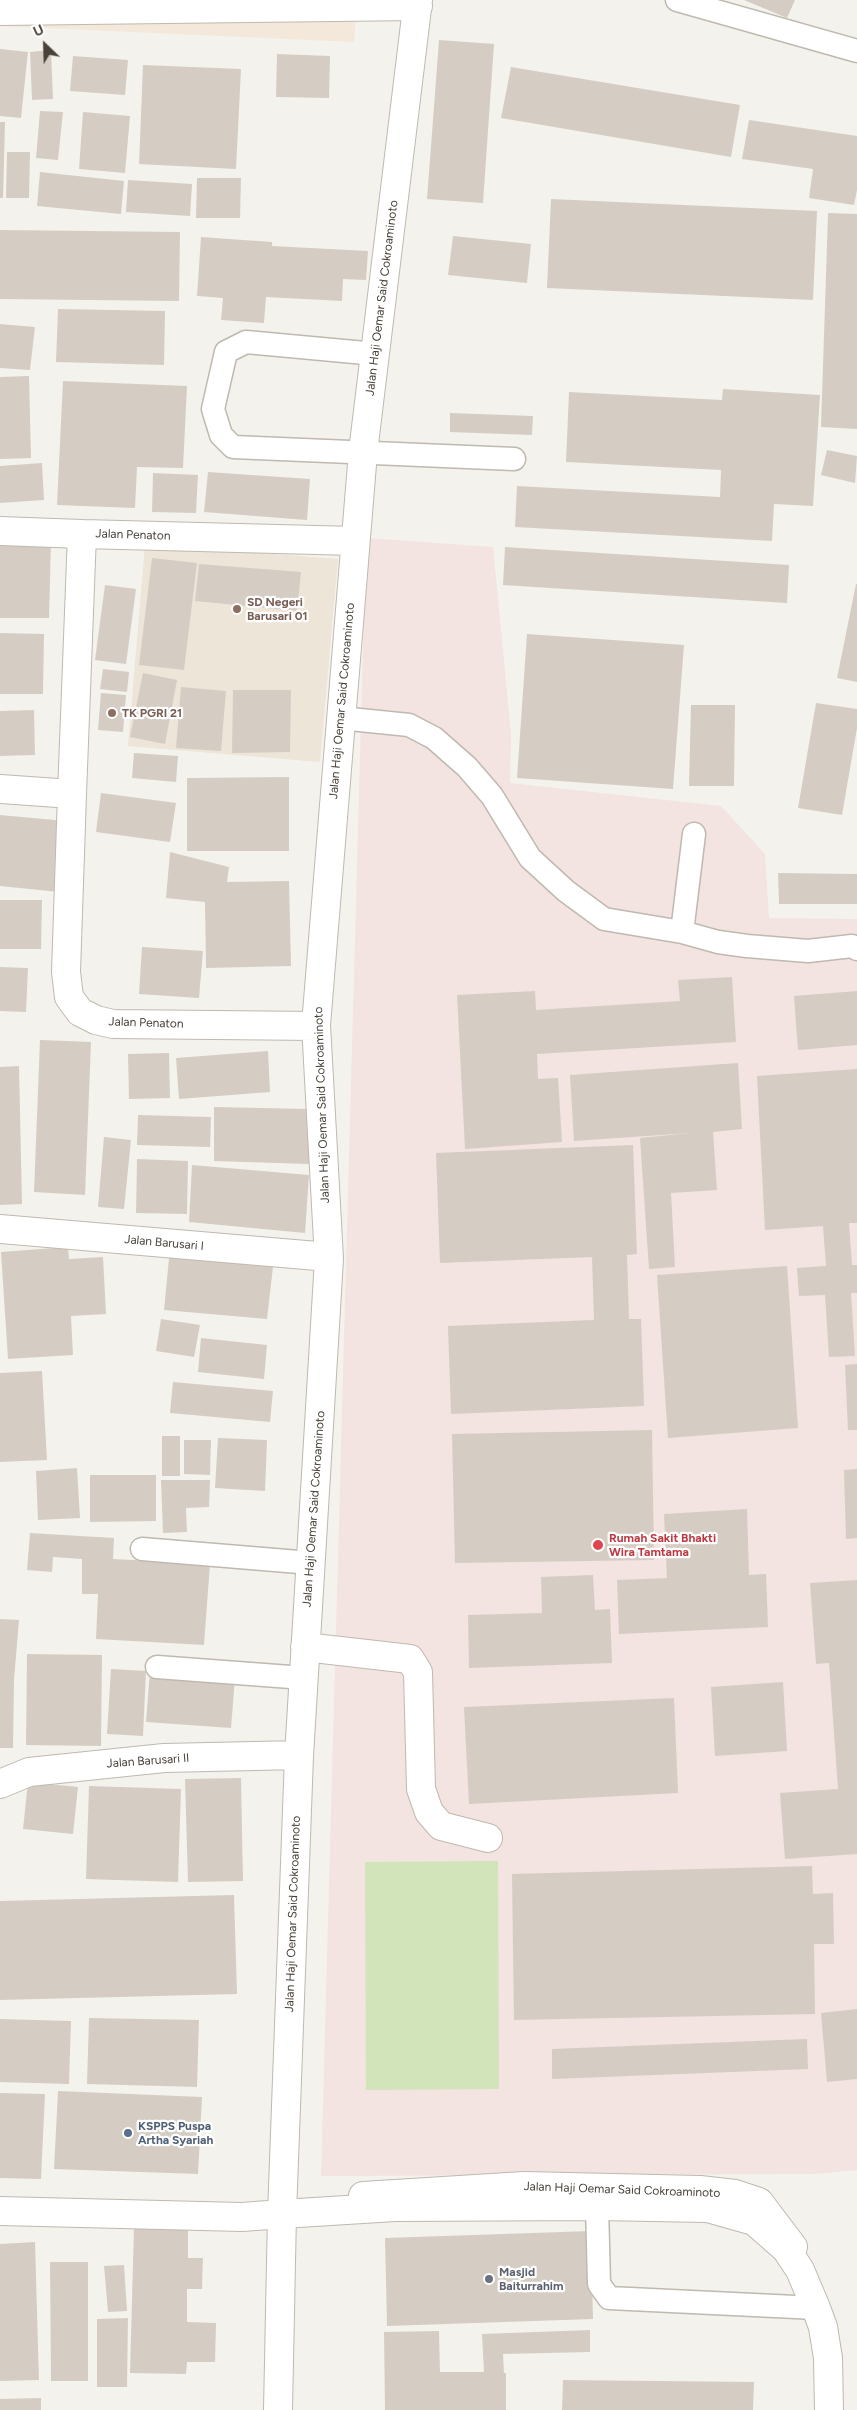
<!DOCTYPE html>
<html>
<head>
<meta charset="utf-8">
<style>
	body { margin:0 }
	#map { position:relative; width:857px; height:2410px; overflow:hidden; background:#f4f2ec; font-family:Figtree,sans-serif }
	canvas { display:block }
	.north { position:absolute; left:20px; top:20px; width:50px; height:50px; -webkit-text-stroke:4px #fff; paint-order:stroke; rotate:336deg; font-size:14px; font-weight:700; line-height:20px; text-align:center; color:#48423a }
	.north::after { content:''; display:block; margin:auto; width:18px; height:22px; background:#48423a; clip-path:polygon(50% 0,100% 100%,50% 72%,0 100%) }
</style>
</head>
<body>
<div id="map">
<canvas width="857" height="2410"></canvas>
<div class="north">U</div>
</div>
<script>
const c = document.querySelector('canvas').getContext('2d');
c.lineJoin = 'round';
function fillPath(path, color) {
  c.fillStyle = color;
  c.fill(path, 'evenodd');
}
function shape(rows) {
  const path = new Path2D();
  for (const r of rows) {
    path.moveTo(r[0], r[1]);
    for (let i = 2; i < r.length; i += 2) path.lineTo(r[i], r[i + 1]);
  }
  return path;
}
function stroke(path, color, width, dash) {
  c.strokeStyle = color;
  c.lineWidth = width;
  c.lineCap = dash ? 'butt' : 'round';
  c.setLineDash(dash || []);
  c.stroke(path);
}
function write(font, color, halo, rows, align = 'center') {
  c.font = font + ' Figtree,sans-serif';
  c.lineWidth = 4.5;
  c.setLineDash([]);
  c.textBaseline = 'middle';
  c.strokeStyle = halo;
  c.fillStyle = color;
  for (const [text, x, y, turn = 0] of rows) {
    c.save();
    c.translate(x, y);
    c.rotate((+turn || 0) * Math.PI / 180);
    c.textAlign = isNaN(turn) ? turn : align;
    if (halo) c.strokeText(text, 0, 0);
    c.fillText(text, 0, 0);
    c.restore();
  }
}
const commercial = shape([
	[0,0,357,0,354,42,0,26]
]);
const education = shape([
	[145,544,338,559,320,762,128,746]
]);
const medical = shape([
	[366,538,493,547,511,734,510,783,721,806,765,854,769,918,857,919,857,2170,815,2174,321,2176]
]);
const green = shape([
	[498,1861,499,2089,366,2090,365,1862]
]);
const building = shape([
	[744,0,795,0,787,18],
	[439,40,494,44,483,203,427,199],
	[0,49,28,52,21,118,0,116],
	[51,50,53,99,32,100,30,52],
	[277,54,330,56,329,98,276,97],
	[73,56,128,60,125,95,70,91],
	[143,65,241,69,236,169,139,164],
	[511,67,740,105,731,157,501,118],
	[40,111,63,112,58,160,36,158],
	[83,112,130,116,125,173,79,169],
	[749,120,857,136,857,190,854,205,809,198,813,169,742,159],
	[0,122,5,122,3,198,0,198],
	[7,152,30,152,29,198,6,198],
	[40,172,124,181,121,214,37,206],
	[197,178,241,178,240,218,196,218],
	[128,180,192,184,190,216,126,212],
	[551,199,817,211,813,300,547,288],
	[828,213,857,214,857,429,821,427],
	[0,230,180,232,179,301,0,299],
	[453,236,531,244,527,283,448,275],
	[201,237,272,242,272,246,368,251,366,280,343,279,342,301,266,297,264,323,221,320,223,298,197,296],
	[58,309,165,311,164,365,56,362],
	[0,324,35,327,30,370,0,368],
	[29,376,31,458,0,459,0,377],
	[63,381,187,386,183,468,137,467,135,508,57,505],
	[723,389,820,395,813,506,774,504,772,541,515,527,517,486,720,497,721,470,566,462,569,392,722,400],
	[450,413,533,416,532,435,450,432],
	[827,450,857,456,855,483,821,475],
	[42,463,44,500,0,503,0,466],
	[208,472,310,479,307,520,204,512],
	[153,473,198,475,196,513,152,512],
	[0,543,51,543,49,618,0,618],
	[505,547,789,565,787,603,503,585],
	[152,558,197,563,184,670,139,665],
	[199,564,301,572,297,611,195,601],
	[856,584,857,584,857,682,837,678],
	[105,585,136,589,126,664,95,660],
	[0,633,44,634,43,694,0,694],
	[527,634,684,645,673,789,517,778],
	[103,669,129,672,127,692,100,689],
	[143,673,177,680,165,744,130,737],
	[181,687,226,691,221,751,176,748],
	[233,690,291,690,290,752,232,753],
	[101,693,126,695,123,732,98,730],
	[816,703,857,709,857,728,842,815,798,808],
	[691,705,735,705,734,786,689,786],
	[34,710,35,755,0,756,0,711],
	[134,753,178,756,176,782,132,778],
	[289,777,289,851,187,851,187,778],
	[101,793,176,803,170,842,96,832],
	[0,815,66,821,59,892,0,886],
	[170,852,229,867,227,882,289,881,291,966,206,968,205,902,166,898],
	[778,873,857,874,857,904,779,904],
	[0,900,42,900,41,949,0,949],
	[142,947,203,951,199,998,139,994],
	[0,967,28,968,26,1012,0,1011],
	[732,977,736,1042,537,1054,538,1079,558,1078,562,1142,465,1149,457,995,535,991,536,1010,680,1001,678,980],
	[857,991,857,1045,798,1050,794,996],
	[40,1040,91,1042,85,1195,34,1192],
	[268,1051,270,1092,179,1099,176,1058],
	[169,1053,170,1098,129,1099,128,1054],
	[738,1063,742,1129,713,1132,717,1190,671,1193,675,1267,649,1269,640,1138,690,1133,574,1141,570,1075],
	[19,1066,22,1204,0,1205,0,1067],
	[857,1069,857,1223,849,1223,852,1265,857,1265,857,1293,851,1293,855,1356,829,1357,825,1295,799,1296,797,1268,826,1266,823,1226,765,1230,757,1076],
	[214,1107,310,1109,309,1164,214,1161],
	[138,1115,211,1117,210,1147,137,1145],
	[104,1137,131,1140,124,1209,98,1207],
	[633,1145,637,1254,627,1255,629,1319,641,1319,644,1406,451,1414,448,1326,594,1320,592,1257,440,1263,436,1153],
	[137,1159,188,1161,187,1214,136,1213],
	[192,1165,309,1175,305,1233,189,1222],
	[68,1247,69,1259,103,1257,106,1314,71,1316,73,1355,8,1359,1,1252],
	[170,1248,274,1258,267,1319,164,1310],
	[787,1266,798,1428,668,1438,657,1275],
	[161,1319,200,1325,194,1357,156,1351],
	[201,1338,267,1345,264,1379,198,1372],
	[857,1364,857,1430,848,1430,845,1365],
	[42,1371,47,1460,0,1462,0,1373],
	[173,1382,273,1391,270,1422,170,1413],
	[652,1430,654,1560,455,1563,452,1434],
	[162,1436,180,1436,180,1476,162,1476],
	[218,1438,267,1440,265,1491,215,1488],
	[184,1440,211,1440,210,1475,184,1474],
	[77,1468,80,1518,38,1520,36,1471],
	[857,1469,857,1538,846,1539,844,1470],
	[90,1475,156,1475,156,1521,90,1522],
	[161,1480,210,1480,209,1507,186,1508,187,1532,163,1533],
	[747,1509,749,1575,766,1574,768,1627,619,1634,617,1580,667,1578,664,1514],
	[30,1533,114,1538,113,1559,210,1564,204,1645,96,1639,98,1594,82,1594,82,1559,53,1557,52,1572,27,1570],
	[593,1575,595,1610,610,1609,612,1663,469,1668,468,1615,542,1613,541,1577],
	[857,1580,857,1854,785,1859,780,1793,838,1789,829,1663,816,1664,810,1583],
	[0,1619,19,1620,14,1680,13,1748,0,1748],
	[27,1654,102,1655,101,1746,26,1745],
	[111,1669,146,1671,143,1736,107,1734],
	[150,1671,235,1678,231,1728,146,1722],
	[783,1682,787,1751,715,1756,711,1687],
	[674,1698,678,1793,469,1804,464,1707],
	[241,1778,243,1881,188,1882,185,1779],
	[28,1782,78,1787,73,1834,23,1829],
	[89,1786,181,1789,178,1882,86,1879],
	[812,1866,813,1894,833,1893,834,1944,814,1944,815,2014,514,2020,512,1874],
	[234,1895,237,1994,0,2000,0,1901],
	[857,2009,857,2079,827,2082,821,2013],
	[89,2018,199,2020,197,2087,87,2084],
	[0,2019,71,2021,69,2084,0,2082],
	[807,2039,808,2069,552,2079,552,2049],
	[58,2091,202,2097,198,2174,54,2169],
	[0,2093,45,2094,41,2179,0,2178],
	[134,2226,188,2226,188,2258,203,2258,202,2289,187,2289,187,2322,216,2323,215,2362,187,2362,186,2374,130,2373],
	[591,2231,593,2319,387,2326,385,2238],
	[35,2242,39,2380,0,2381,0,2244],
	[50,2262,88,2262,88,2381,51,2381],
	[124,2265,127,2311,108,2312,104,2266],
	[128,2318,127,2387,97,2387,97,2319],
	[590,2330,590,2352,503,2354,504,2373,506,2373,506,2410,385,2410,384,2332,439,2331,440,2372,484,2372,482,2334],
	[563,2380,754,2382,753,2410,562,2410],
	[41,2398,41,2410,0,2410,0,2399]
]);
const service = shape([
	[677,0,857,51],
	[376,354,246,342,226,352,213,409,221,435,233,447,514,459],
	[340,718,409,725,434,738,467,767,492,796,530,858,566,891,604,919,682,932,694,834],
	[682,932,718,942,747,946,808,951,852,946,857,949],
	[142,1549,311,1563],
	[157,1667,304,1678],
	[597,2206,599,2284,609,2298,816,2308]
]);
const pedestrian = shape([
	[363,2196,524,2186,700,2190,735,2194,759,2202,793,2247]
]);
const minor = shape([
	[418,0,363,452,316,1025,329,1259,299,1756,282,2214,395,2207,597,2206,708,2208,754,2221,786,2249,800,2270,816,2308,823,2327,828,2358,829,2410],
	[0,11,418,6],
	[0,531,82,534],
	[0,789,72,794,82,534,355,541],
	[72,794,66,972,69,997,80,1012,96,1020,113,1024,316,1026],
	[0,1229,329,1257],
	[305,1647,410,1659,418,1672,421,1789,429,1812,441,1826,488,1838],
	[0,1784,29,1772,164,1758,299,1755],
	[0,2211,242,2217,282,2214,278,2410]
]);
const markers = [
	[237,609,5,"#8d6e63"],
	[112,713,5,"#8d6e63"],
	[598,1545,6,"#e0444e"],
	[128,2133,5,"#5c6f8a"],
	[489,2279,5,"#6b7280"]
];
const streetNames = [
	["Jalan Haji Oemar Said Cokroaminoto",382,298,-83],
	["Jalan Penaton",133,535,2],
	["Jalan Haji Oemar Said Cokroaminoto",342,701,-85],
	["Jalan Penaton",146,1023,2],
	["Jalan Haji Oemar Said Cokroaminoto",322,1105,-92],
	["Jalan Barusari I",164,1243,5],
	["Jalan Haji Oemar Said Cokroaminoto",314,1509,-86],
	["Jalan Barusari II",148,1761,-4],
	["Jalan Haji Oemar Said Cokroaminoto",293,1914,-88],
	["Jalan Haji Oemar Said Cokroaminoto",622,2190,2]
];
const educationNames = [
	["SD Negeri",247,602],
	["Barusari 01",247,616],
	["TK PGRI 21",122,713]
];
const healthNames = [
	["Rumah Sakit Bhakti",609,1538],
	["Wira Tamtama",609,1552]
];
const serviceNames = [
	["KSPPS Puspa",138,2126],
	["Artha Syariah",138,2140]
];
const worshipNames = [
	["Masjid",499,2272],
	["Baiturrahim",499,2286]
];
fillPath(commercial, '#f3e8da');
fillPath(education, '#ece5d8');
fillPath(medical, '#f3e3e1');
fillPath(green, '#d2e4ba');
fillPath(building, '#d5cdc3');
stroke(service, '#bfb9af', 25);
stroke(pedestrian, '#bfb9af', 30);
stroke(minor, '#bfb9af', 30);
stroke(service, '#fff', 22);
stroke(pedestrian, '#fff', 28);
stroke(minor, '#fff', 28);
for (const [x, y, r, color] of markers) {
  const dot = new Path2D();
  dot.arc(x, y, r, 0, 2 * Math.PI);
  c.fillStyle = color;
  c.fill(dot);
  stroke(dot, '#fff', 2);
}
write('12px', '#48423a', '#fff', streetNames);
write('bold 12px', '#785e54', '#fff', educationNames, 'left');
write('bold 12px', '#be3a42', '#fff', healthNames, 'left');
write('bold 12px', '#4e5e75', '#fff', serviceNames, 'left');
write('bold 12px', '#5b616d', '#fff', worshipNames, 'left');
</script>
</body>
</html>
